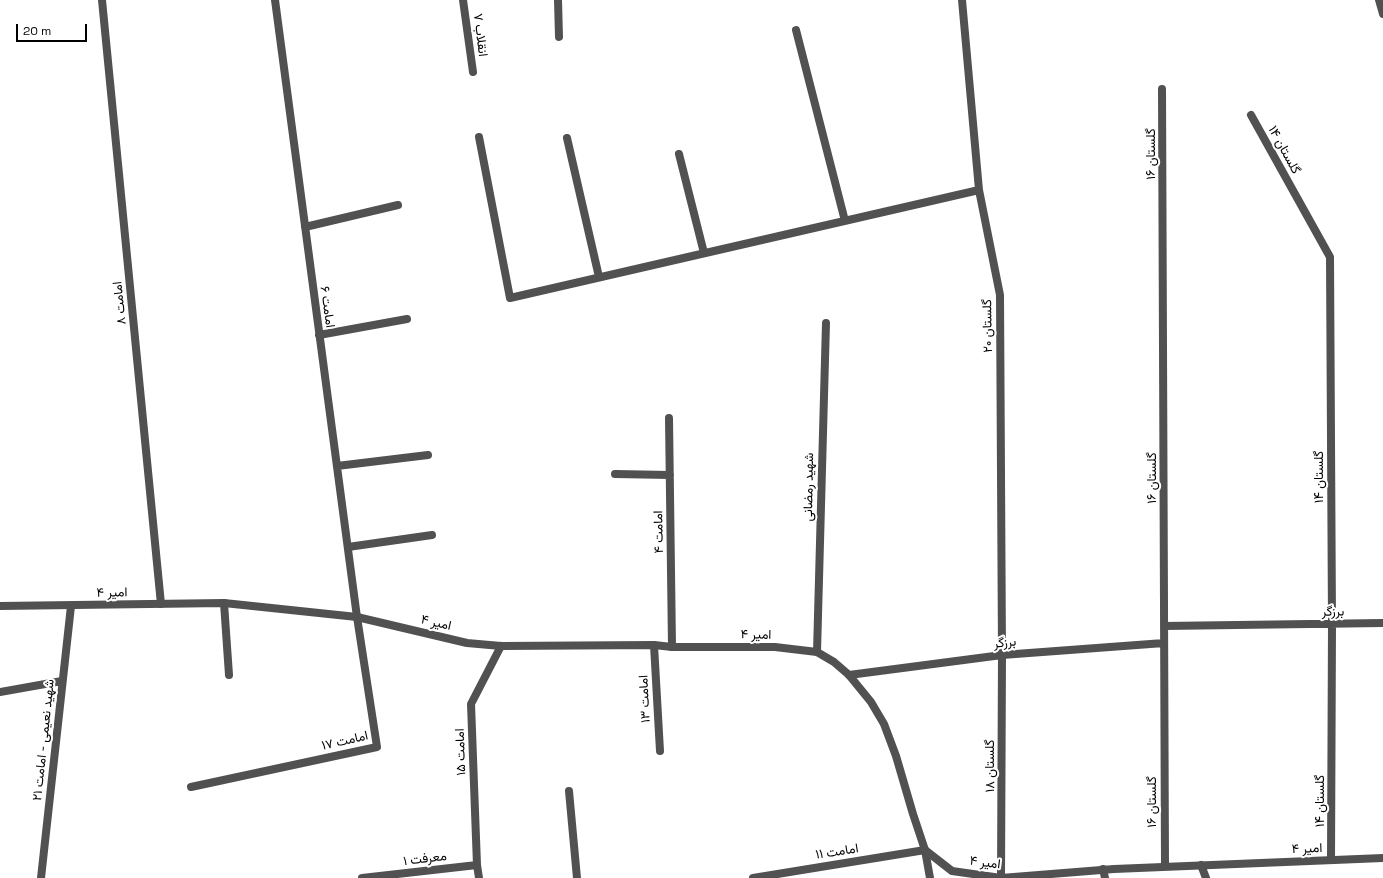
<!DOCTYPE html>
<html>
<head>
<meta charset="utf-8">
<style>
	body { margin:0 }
	#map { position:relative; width:1383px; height:878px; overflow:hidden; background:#fff; font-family:"Space Grotesk",sans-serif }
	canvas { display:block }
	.scale { position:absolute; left:16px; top:24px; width:71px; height:18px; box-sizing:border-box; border:2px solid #000; border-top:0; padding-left:5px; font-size:12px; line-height:14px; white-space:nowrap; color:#000; -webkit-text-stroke:3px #fff; paint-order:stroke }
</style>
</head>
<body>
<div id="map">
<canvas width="1383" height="878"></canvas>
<div class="scale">20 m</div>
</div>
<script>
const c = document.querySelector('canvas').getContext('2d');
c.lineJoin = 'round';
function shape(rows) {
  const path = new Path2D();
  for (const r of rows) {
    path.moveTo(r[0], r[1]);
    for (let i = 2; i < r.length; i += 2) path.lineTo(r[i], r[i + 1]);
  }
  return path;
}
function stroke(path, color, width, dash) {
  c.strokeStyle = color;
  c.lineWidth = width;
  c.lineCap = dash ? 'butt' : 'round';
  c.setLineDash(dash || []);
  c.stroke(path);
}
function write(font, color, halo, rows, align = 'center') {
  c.font = font + ' "Space Grotesk",Vazirmatn,sans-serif';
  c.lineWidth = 4;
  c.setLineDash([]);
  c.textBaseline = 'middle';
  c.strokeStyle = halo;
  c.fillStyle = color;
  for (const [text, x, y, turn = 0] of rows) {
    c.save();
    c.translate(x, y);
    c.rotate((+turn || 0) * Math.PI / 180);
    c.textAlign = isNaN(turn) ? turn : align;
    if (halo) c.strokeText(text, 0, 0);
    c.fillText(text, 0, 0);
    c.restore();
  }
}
const minor = shape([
	[102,0,161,604],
	[463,0,473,72],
	[558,0,559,37],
	[962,0,979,190,1000,295,1002,655,1001,878],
	[1379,0,1383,14],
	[796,30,845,221],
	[1162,89,1165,866],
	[1251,115,1330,257,1332,624,1331,860],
	[479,137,510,298,979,190],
	[567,138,599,277],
	[679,154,704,253],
	[305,227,398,205],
	[319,335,407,319],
	[669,418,672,647],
	[337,466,428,455],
	[615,474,670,475],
	[348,547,432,535],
	[224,603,229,675],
	[1164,626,1383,623],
	[654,645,660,751],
	[817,652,826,323],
	[849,675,1002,655,1164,643],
	[0,692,62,681],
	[191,787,377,747,357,617,275,0],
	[569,791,577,878],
	[477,865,471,704,501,646],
	[1201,865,1206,878],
	[1103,869,1105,878],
	[41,878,71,606],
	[362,878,477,865,479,878],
	[753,878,925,850,930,878]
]);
const tertiary = shape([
	[0,606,224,603,357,617,467,643,501,646,654,645,672,647,775,647,817,652,834,662,849,675,871,702,884,724,896,756,913,814,925,850,952,871,1001,878,1114,869,1383,858]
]);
const streetNames = [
	["انقلاب ۷",480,35,83],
	["گلستان ۱۴",1284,150,61],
	["گلستان ۱۶",1151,154,-90],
	["امامت ۸",120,303,-96],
	["امامت ۶",327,307,82],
	["گلستان ۲۰",988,326,-91],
	["گلستان ۱۴",1319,477,-90],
	["گلستان ۱۶",1152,478,-90],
	["شهید رمضانی",809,487,-89],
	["امامت ۴",659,532,-91],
	["امیر ۴",112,593,-1],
	["برزگر",1333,612,-1],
	["امیر ۴",436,623,13],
	["امیر ۴",756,635,1],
	["برزگر",1005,643,-6],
	["امامت ۱۳",645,699,-93],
	["شهید نعیمی - امامت ۲۱",44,740,-84],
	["امامت ۱۷",345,741,-13],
	["امامت ۱۵",461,752,-92],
	["گلستان ۱۸",990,766,-90],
	["گلستان ۱۴",1320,801,-90],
	["گلستان ۱۶",1152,802,-90],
	["امیر ۴",1307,849,-2],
	["امامت ۱۱",837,852,-9],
	["معرفت ۱",425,859,-7],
	["امیر ۴",985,863,7]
];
stroke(minor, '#515151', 8);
stroke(tertiary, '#515151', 8);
write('13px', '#000', '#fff', streetNames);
</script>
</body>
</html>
